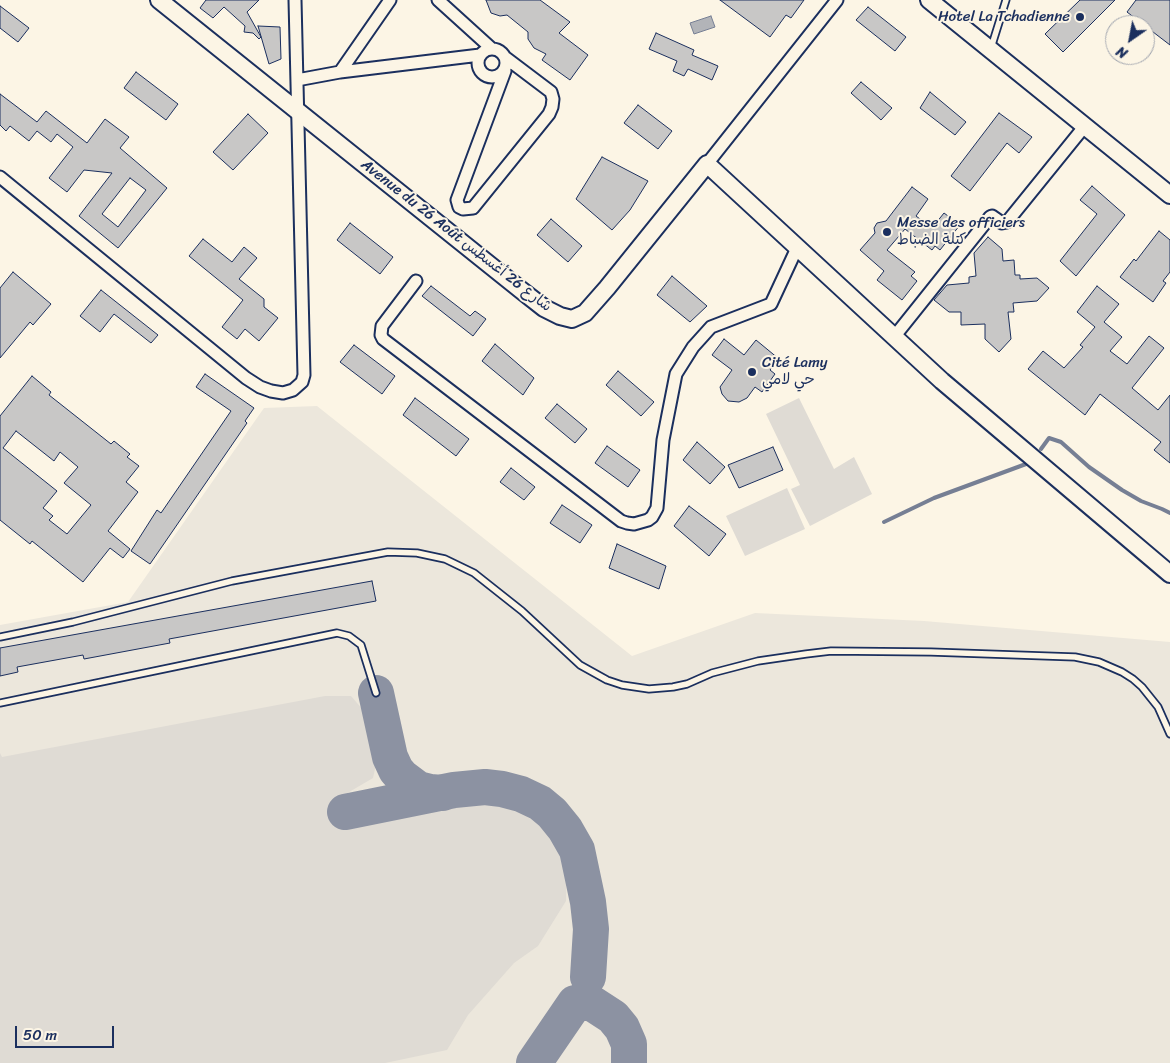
<!DOCTYPE html>
<html>
<head>
<meta charset="utf-8">
<style>
	body { margin:0 }
	#map { position:relative; width:1170px; height:1063px; overflow:hidden; background:#fcf5e5; font-family:Sriracha,sans-serif }
	canvas { display:block }
	.north { position:absolute; left:1105px; top:15px; width:50px; height:50px; box-sizing:border-box; background:#fcf5e5; border:1px solid #a2a6af; border-radius:50%; rotate:213deg; font-size:14px; font-weight:700; line-height:20px; text-align:center; color:#1b2f5e }
	.north::after { content:''; display:block; margin:auto; width:18px; height:22px; background:#1b2f5e; clip-path:polygon(50% 0,100% 100%,50% 72%,0 100%) }
	.scale { position:absolute; left:15px; top:1026px; width:99px; height:22px; box-sizing:border-box; border:2px solid #1b2f5e; border-top:0; padding-left:6px; font-size:15px; line-height:18px; white-space:nowrap; color:#1b2f5e; -webkit-text-stroke:4px #fcf5e5; paint-order:stroke }
</style>
</head>
<body>
<div id="map">
<canvas width="1170" height="1063"></canvas>
<div class="north">N</div>
<div class="scale">50 m</div>
</div>
<script>
const c = document.querySelector('canvas').getContext('2d');
c.lineJoin = 'round';
function fillPath(path, color) {
  c.fillStyle = color;
  c.fill(path, 'evenodd');
}
function shape(rows) {
  const path = new Path2D();
  for (const r of rows) {
    if (r.length === 3) {
      path.moveTo(r[0] + r[2], r[1]);
      path.arc(r[0], r[1], r[2], 0, 2 * Math.PI);
      continue;
    }
    path.moveTo(r[0], r[1]);
    for (let i = 2; i < r.length; i += 2) path.lineTo(r[i], r[i + 1]);
  }
  return path;
}
function stroke(path, color, width, dash) {
  c.strokeStyle = color;
  c.lineWidth = width;
  c.lineCap = dash ? 'butt' : 'round';
  c.setLineDash(dash || []);
  c.stroke(path);
}
function write(font, color, halo, rows, align = 'center') {
  c.font = font + ' Sriracha,"Playpen Sans Arabic",sans-serif';
  c.lineWidth = 4;
  c.setLineDash([]);
  c.textBaseline = 'middle';
  c.strokeStyle = halo;
  c.fillStyle = color;
  for (const [text, x, y, turn = 0] of rows) {
    c.save();
    c.translate(x, y);
    c.rotate((+turn || 0) * Math.PI / 180);
    c.textAlign = isNaN(turn) ? turn : align;
    if (halo) c.strokeText(text, 0, 0);
    c.fillText(text, 0, 0);
    c.restore();
  }
}
const built = shape([
	[317,406,632,656,755,613,924,621,1170,642,1170,1063,0,1063,0,625,128,602,264,408]
]);
const green = shape([
	[799,398,834,469,854,457,872,494,810,526,791,489,800,485,766,414],
	[787,488,805,529,745,556,726,516],
	[325,696,351,696,369,717,379,751,373,778,344,795,347,825,456,803,504,803,541,817,567,856,566,901,538,946,514,963,468,1015,447,1050,385,1063,0,1063,0,753,2,757]
]);
const water = shape([
	[711,16,715,27,694,34,690,23,711,16]
]);
const stream = shape([
	[1041,449,1049,438,1061,442,1089,467,1122,490,1141,501,1162,509,1170,513],
	[884,522,934,498,1026,464]
]);
const taxiway = shape([
	[376,693,390,757,396,770,402,777,418,789,430,792,443,793],
	[345,812,454,790,485,787,502,789,521,794,540,803,552,813,565,829,577,850,588,902,591,929,588,977],
	[534,1063,575,1003,581,1002,593,1004,613,1017,622,1028,629,1044,629,1063]
]);
const building = shape([
	[206,0,259,0,247,12,261,37,259,39,253,33,244,32,245,26,224,7,213,18,200,8,206,0],
	[486,0,540,0,570,22,559,33,588,55,570,80,542,60,546,54,534,48,528,39,528,32,507,15,500,16,491,13,486,0],
	[720,0,804,0,791,18,786,15,770,37,720,0],
	[1080,0,1115,0,1063,52,1045,34,1080,0],
	[1136,0,1170,0,1170,45,1127,12,1136,0],
	[0,6,29,28,18,42,0,28,0,6],
	[868,7,906,37,895,51,856,20,868,7],
	[258,26,280,27,281,59,269,64,258,26],
	[656,33,694,50,692,55,718,66,712,80,688,69,684,76,673,71,677,61,649,49,656,33],
	[136,72,178,104,166,120,124,88,136,72],
	[861,82,892,108,881,120,851,93,861,82],
	[930,92,966,122,955,135,920,108,930,92],
	[0,94,37,122,46,111,87,143,105,119,129,137,120,148,167,188,118,248,79,216,112,173,84,170,67,192,49,178,73,147,57,134,51,142,37,131,29,141,10,126,6,131,0,125,0,94],
	[130,178,146,190,118,227,102,214,130,178],
	[638,105,672,131,658,149,624,123,638,105],
	[999,113,1032,137,1019,153,1007,143,970,191,951,176,999,113],
	[248,114,268,133,233,170,213,152,248,114],
	[602,157,648,181,630,210,612,230,576,199,602,157],
	[1092,186,1125,215,1076,276,1060,261,1097,214,1080,200,1092,186],
	[912,187,928,199,916,216,932,228,944,213,960,225,940,250,935,246,932,250,905,229,887,250,915,272,911,276,917,281,902,300,877,280,884,271,860,250,875,233,874,228,877,223,886,221,912,187],
	[551,219,582,246,568,262,537,235,551,219],
	[350,223,393,257,380,274,337,240,350,223],
	[1159,231,1170,240,1170,272,1163,281,1166,283,1153,302,1120,277,1134,259,1136,261,1159,231],
	[988,237,1002,249,1003,261,1014,260,1015,275,1020,275,1020,279,1037,278,1049,288,1037,301,1013,303,1014,312,1008,312,1011,339,999,352,985,339,985,324,961,325,961,312,949,312,934,300,947,285,969,283,969,277,976,276,974,253,988,237],
	[203,239,232,262,244,247,257,258,239,279,264,299,264,307,278,318,259,341,245,329,237,339,222,327,243,300,189,256,203,239],
	[13,272,51,304,33,325,30,322,0,358,0,288,13,272],
	[672,276,707,306,690,322,657,295,672,276],
	[431,286,470,316,475,311,486,319,473,336,422,296,431,286],
	[1097,286,1119,304,1104,322,1122,337,1110,351,1127,364,1149,336,1164,348,1132,388,1158,410,1170,395,1170,463,1154,450,1161,442,1100,394,1085,415,1028,369,1043,351,1064,368,1083,347,1080,345,1095,327,1077,312,1097,286],
	[101,290,158,335,151,343,114,314,100,332,80,316,101,290],
	[724,339,744,355,756,340,779,359,770,370,775,374,762,392,755,387,747,398,739,402,728,401,722,394,720,387,732,370,712,355,724,339],
	[495,344,534,378,523,395,482,361,495,344],
	[354,345,395,376,382,394,340,362,354,345],
	[618,371,654,402,641,416,606,385,618,371],
	[205,374,254,408,245,421,247,423,150,564,131,551,157,510,161,513,231,411,196,387,205,374],
	[32,376,51,392,49,395,111,444,114,441,130,454,127,457,139,466,126,482,138,492,108,531,130,549,123,558,110,548,83,582,32,541,30,544,0,520,0,416,32,376],
	[16,431,54,461,60,452,78,467,64,483,91,505,67,534,49,520,53,516,43,508,57,491,3,448,16,431],
	[415,398,469,439,456,456,403,415,415,398],
	[557,404,587,429,575,443,545,418,557,404],
	[697,442,725,467,710,484,683,460,697,442],
	[607,446,640,470,628,487,595,463,607,446],
	[773,447,783,470,739,488,728,465,773,447],
	[511,468,535,487,524,500,500,482,511,468],
	[562,505,592,525,580,543,550,523,562,505],
	[689,506,726,534,709,556,674,526,689,506],
	[617,544,666,566,659,589,609,568,617,544],
	[372,581,376,601,169,639,170,643,84,659,83,655,17,667,18,672,0,676,0,648,372,581]
]);
const lane = shape([
	[991,48,1006,0],
	[0,637,73,622,232,581,388,552,417,553,445,559,474,573,522,611,580,665,607,680,622,685,649,689,673,687,687,684,712,673,758,661,806,654,831,651,931,652,1075,657,1099,662,1122,672,1133,679,1142,687,1158,707,1170,734],
	[0,703,337,633,349,636,361,645,376,693]
]);
const street = shape([
	[438,0,491,48],
	[492,63,14],
	[505,71,457,200,459,207,463,209,473,208,549,114,552,107,553,99,551,92,506,58],
	[340,72,390,0],
	[297,80,340,72,480,55],
	[707,164,837,0],
	[0,177,246,378,260,387,271,391,283,393,293,390,302,382,304,375,295,0],
	[416,281,382,326,381,335,383,339,621,521,627,523,634,524,648,520,652,517,657,508,663,440,676,374,693,347,711,327,771,304,797,248],
	[894,337,990,217,992,216,1002,223,1007,222,1084,127]
]);
const secondary = shape([
	[159,0,521,290,544,308,560,316,572,319,585,313,607,288,707,164,942,381,1170,574],
	[929,0,1170,195]
]);
const markers = [
	[1080,17,5,"#1b2f5e"],
	[887,232,5,"#1b2f5e"],
	[752,372,5,"#1b2f5e"]
];
const poiNames = [
	["Hotel La Tchadienne",1070,17,"right"],
	["Messe des officiers",897,223],
	["كتلة الضباط",897,240],
	["Cité Lamy",762,363],
	["حي لامي",762,380]
];
const streetNames = [
	["Avenue du 26 Août شارع 26 أغسطس",456,236,38]
];
fillPath(built, '#ece7dc');
fillPath(green, '#dfdbd4');
fillPath(water, '#b2b4b8');
stroke(water, '#767f94', 1);
stroke(stream, '#767f94', 4);
stroke(taxiway, '#8c92a2', 36);
fillPath(building, '#c8c7c6');
stroke(building, '#1b2f5e', 1);
stroke(lane, '#1b2f5e', 9);
stroke(street, '#1b2f5e', 15);
stroke(secondary, '#1b2f5e', 20);
stroke(lane, '#fcf5e5', 5.5);
stroke(street, '#fcf5e5', 11);
stroke(secondary, '#fcf5e5', 16);
for (const [x, y, r, color] of markers) {
  const dot = new Path2D();
  dot.arc(x, y, r, 0, 2 * Math.PI);
  c.fillStyle = color;
  c.fill(dot);
  stroke(dot, '#fcf5e5', 2);
}
write('15px', '#1b2f5e', '#fcf5e5', poiNames, 'left');
write('15px', '#1b2f5e', '#fcf5e5', streetNames);
</script>
</body>
</html>
